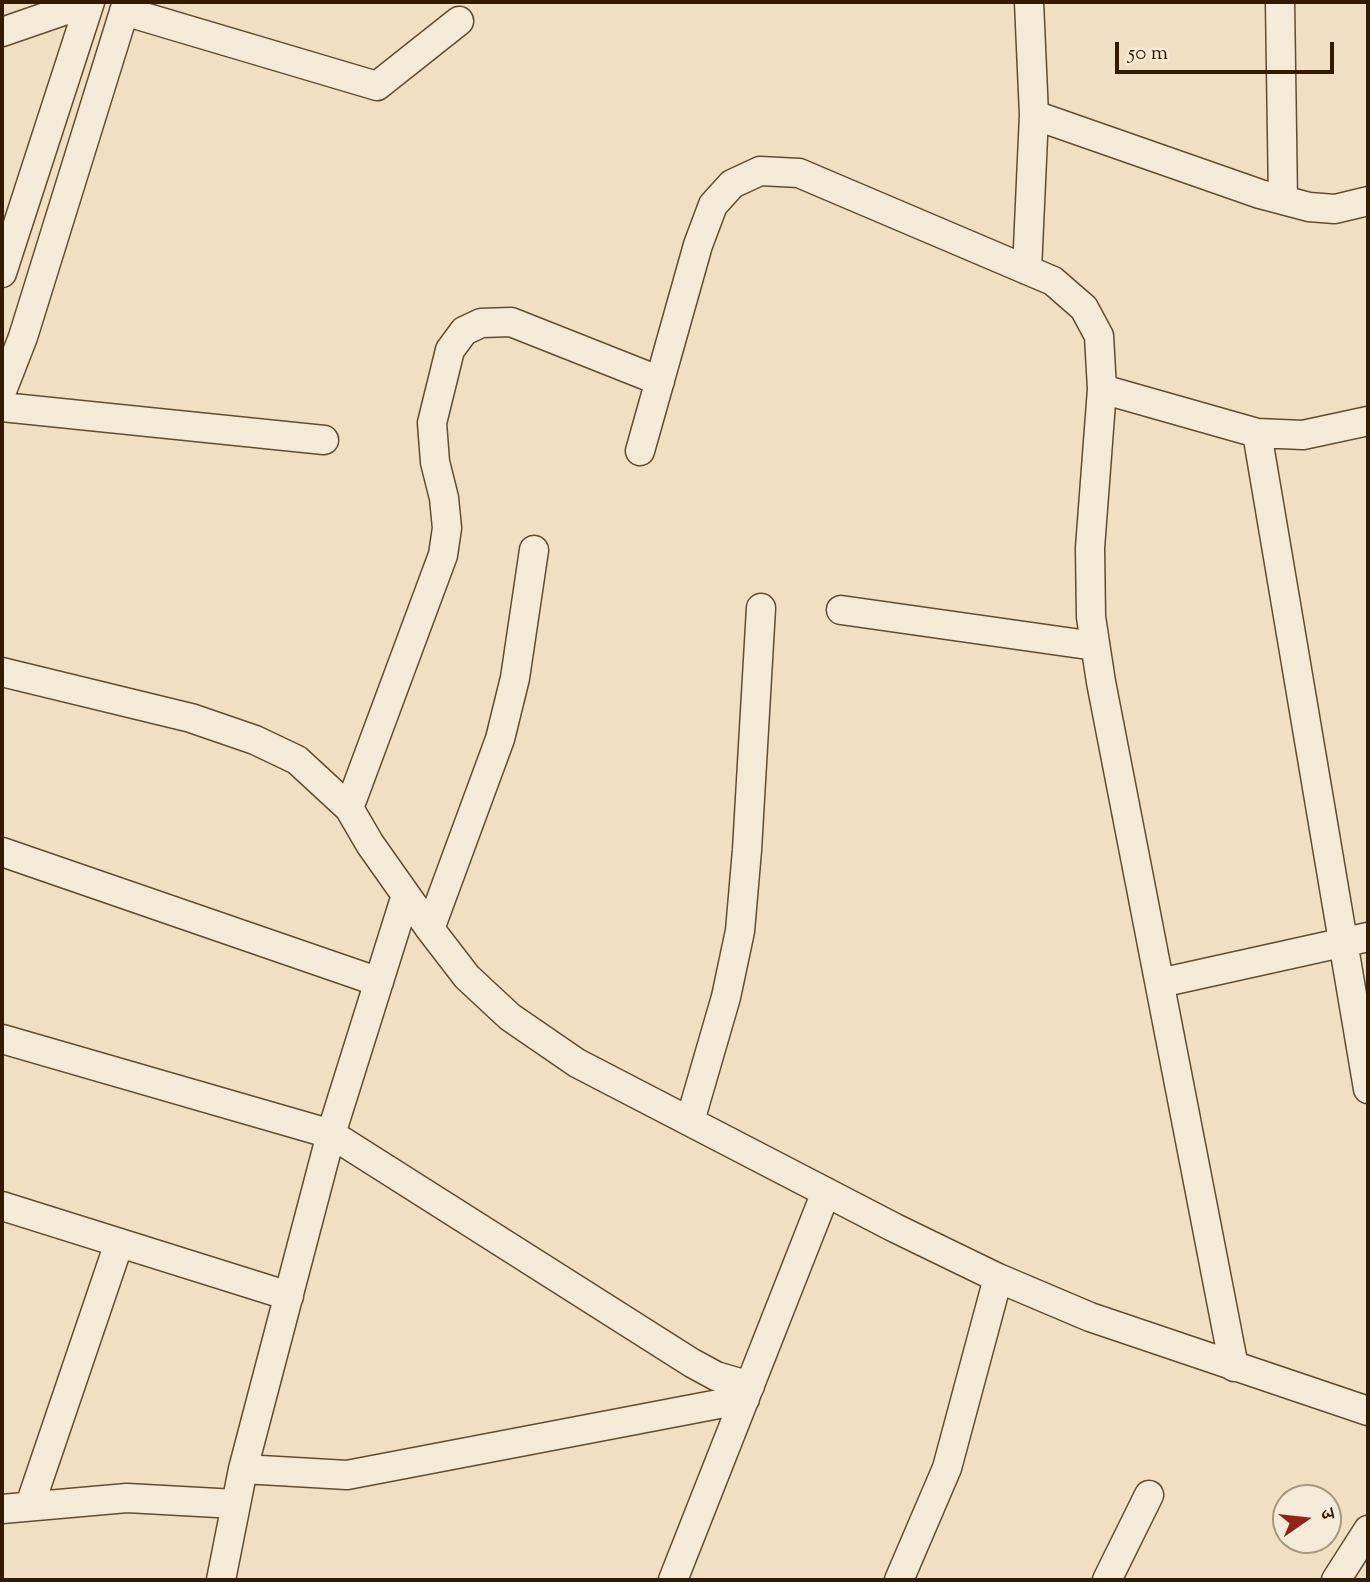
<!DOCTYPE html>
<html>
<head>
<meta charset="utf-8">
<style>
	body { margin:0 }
	#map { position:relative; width:1370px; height:1582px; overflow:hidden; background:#f0dfc2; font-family:"Sorts Mill Goudy","Noto Serif Devanagari",serif }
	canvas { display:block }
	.frame { position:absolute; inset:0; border:4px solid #331b00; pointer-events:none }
	.north { position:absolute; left:1272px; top:1484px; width:70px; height:70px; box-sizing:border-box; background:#f5ead7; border:2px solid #a79781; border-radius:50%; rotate:76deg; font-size:19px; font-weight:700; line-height:28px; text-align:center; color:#331b00 }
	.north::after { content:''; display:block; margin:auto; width:24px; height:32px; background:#8f2418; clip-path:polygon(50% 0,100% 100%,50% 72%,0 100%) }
	.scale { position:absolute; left:1115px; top:42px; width:219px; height:32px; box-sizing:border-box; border:4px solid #331b00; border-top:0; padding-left:9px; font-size:21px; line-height:24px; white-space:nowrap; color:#331b00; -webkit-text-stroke:5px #f5ead7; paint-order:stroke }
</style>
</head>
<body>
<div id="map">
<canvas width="1370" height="1582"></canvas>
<div class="frame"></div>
<div class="north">उ</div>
<div class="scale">50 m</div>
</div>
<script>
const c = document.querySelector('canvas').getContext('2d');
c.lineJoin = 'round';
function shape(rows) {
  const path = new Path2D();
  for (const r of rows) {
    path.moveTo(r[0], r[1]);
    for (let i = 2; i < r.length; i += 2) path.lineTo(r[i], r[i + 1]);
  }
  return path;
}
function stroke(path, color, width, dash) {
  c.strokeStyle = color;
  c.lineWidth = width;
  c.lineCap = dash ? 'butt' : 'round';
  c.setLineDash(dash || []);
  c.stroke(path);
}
const minor = shape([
	[1280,2,1283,200],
	[124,11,377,86,459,21],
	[2,32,89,2],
	[1034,115,1260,194,1309,207,1335,209,1368,201],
	[1027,270,1034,115,1029,2],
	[2,273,90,2],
	[1102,389,1257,433,1303,435,1368,421],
	[2,391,23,337,127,2],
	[2,407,324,440],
	[1257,433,1368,1089],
	[640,451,698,245,713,205,732,184,760,171,799,173,1053,281,1084,308,1099,336,1102,389,1090,548,1091,617,1101,682,1234,1367],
	[841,610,1095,646],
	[2,672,191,718,255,740,297,760,349,808,370,844,430,929,467,977,510,1017,577,1063,895,1228,998,1278,1090,1317,1368,1411],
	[349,808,443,555,447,528,444,498,435,462,432,423,450,350,464,331,481,323,511,322,660,381],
	[2,852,379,982],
	[430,929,500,739,515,678,534,550],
	[1160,983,1368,937],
	[2,1039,331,1134,692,1363,716,1376,750,1386],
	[690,1121,726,997,740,931,747,850,761,608],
	[2,1206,289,1296],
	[243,1469,347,1475,745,1399],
	[30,1505,119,1243],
	[2,1509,127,1498,236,1504],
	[221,1580,243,1469,331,1134,406,895],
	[673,1580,826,1192],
	[899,1580,947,1468,998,1278],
	[1107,1580,1149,1495],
	[1336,1580,1368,1530]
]);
stroke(minor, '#624c30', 31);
stroke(minor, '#f5ead7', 28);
</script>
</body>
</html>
